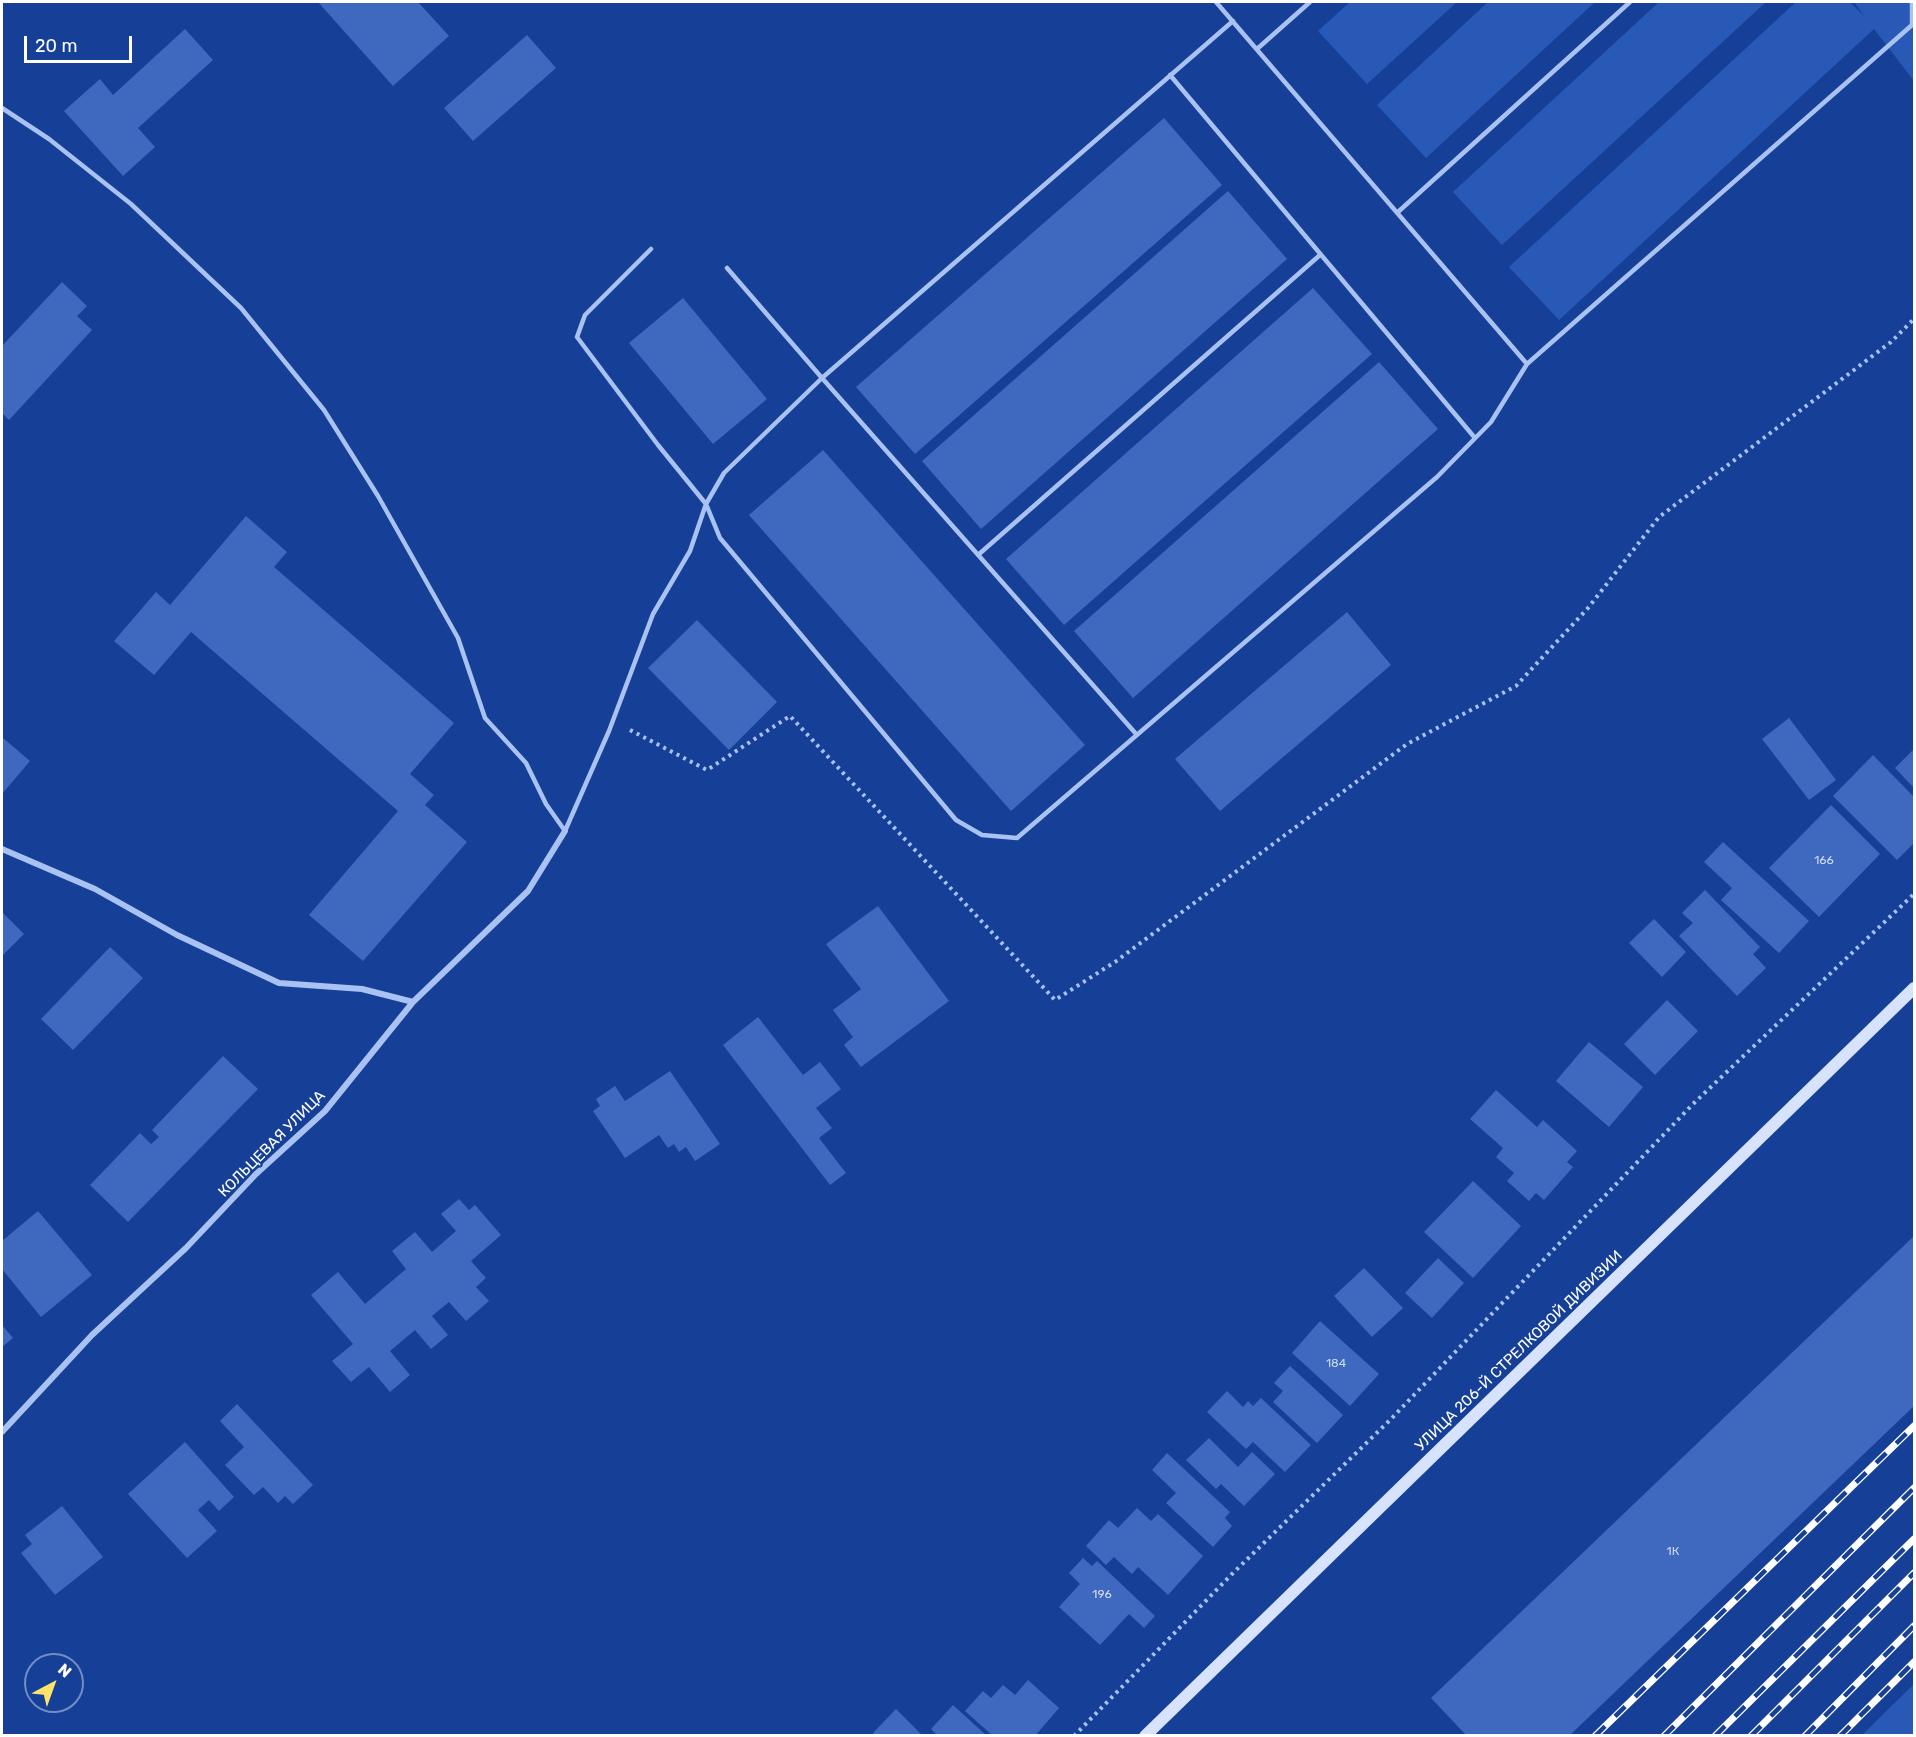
<!DOCTYPE html>
<html>
<head>
<meta charset="utf-8">
<style>
	body { margin:0 }
	#map { position:relative; width:1916px; height:1737px; overflow:hidden; background:#164098; font-family:Rubik,sans-serif }
	canvas { display:block }
	.frame { position:absolute; inset:0; border:3px solid #fff; pointer-events:none }
	.north { position:absolute; left:24px; top:1653px; width:60px; height:60px; box-sizing:border-box; background:#164098; border:2px solid #738cc1; border-radius:50%; rotate:41deg; font-size:16px; font-weight:700; line-height:24px; text-align:center; color:#fff }
	.north::after { content:''; display:block; margin:auto; width:21px; height:27px; background:#ffe469; clip-path:polygon(50% 0,100% 100%,50% 72%,0 100%) }
	.scale { position:absolute; left:24px; top:36px; width:108px; height:27px; box-sizing:border-box; border:3px solid #fff; border-top:0; padding-left:8px; font-size:18px; line-height:21px; white-space:nowrap; color:#fff; -webkit-text-stroke:4px #164098; paint-order:stroke }
</style>
</head>
<body>
<div id="map">
<canvas width="1916" height="1737"></canvas>
<div class="frame"></div>
<div class="north">N</div>
<div class="scale">20 m</div>
</div>
<script>
const c = document.querySelector('canvas').getContext('2d');
c.lineJoin = 'round';
function fillPath(path, color) {
  c.fillStyle = color;
  c.fill(path, 'evenodd');
}
function shape(rows) {
  const path = new Path2D();
  for (const r of rows) {
    path.moveTo(r[0], r[1]);
    for (let i = 2; i < r.length; i += 2) path.lineTo(r[i], r[i + 1]);
  }
  return path;
}
function stroke(path, color, width, dash) {
  c.strokeStyle = color;
  c.lineWidth = width;
  c.lineCap = dash ? 'butt' : 'round';
  c.setLineDash(dash || []);
  c.stroke(path);
}
function write(font, color, halo, rows, align = 'center') {
  c.font = font + ' Rubik,sans-serif';
  c.lineWidth = 4.5;
  c.setLineDash([]);
  c.textBaseline = 'middle';
  c.strokeStyle = halo;
  c.fillStyle = color;
  for (const [text, x, y, turn = 0] of rows) {
    c.save();
    c.translate(x, y);
    c.rotate((+turn || 0) * Math.PI / 180);
    c.textAlign = isNaN(turn) ? turn : align;
    if (halo) c.strokeText(text, 0, 0);
    c.fillText(text, 0, 0);
    c.restore();
  }
}
const green = shape([
	[1350,2,1457,2,1367,84,1318,31],
	[1488,2,1595,2,1426,158,1377,105],
	[1659,2,1766,2,1502,245,1453,192],
	[1796,2,1850,2,1864,16,1854,2,1914,2,1914,81,1874,29,1559,320,1509,267],
	[1914,1684,1914,1735,1862,1735]
]);
const building = shape([
	[318,2,418,2,449,36,393,86],
	[185,29,213,60,138,128,155,147,123,176,64,111,100,79,113,95],
	[527,35,556,68,473,141,444,108],
	[1164,118,1222,185,915,454,856,387],
	[1228,191,1287,259,981,529,922,461],
	[62,282,87,306,77,316,92,330,9,420,2,413,2,346],
	[1313,288,1372,354,1064,625,1006,559],
	[683,298,767,399,713,444,629,343],
	[1379,362,1438,429,1133,698,1074,631],
	[823,450,1085,745,1011,811,749,515],
	[246,516,287,552,274,567,454,723,410,774,434,795,425,805,467,842,363,961,309,915,398,811,191,632,154,675,114,641,156,592,170,605],
	[1347,612,1391,665,1220,811,1175,759],
	[697,620,777,702,729,750,648,668],
	[1789,718,1836,780,1809,800,1762,739],
	[2,737,30,761,2,794],
	[1914,749,1914,788,1895,768],
	[1873,755,1914,797,1914,843,1897,860,1833,796],
	[1831,805,1880,854,1819,917,1769,868],
	[1723,842,1809,921,1779,953,1721,900,1732,888,1704,862],
	[1705,890,1760,947,1753,954,1766,968,1737,996,1679,936,1693,923,1682,913],
	[878,906,949,1001,861,1067,844,1045,853,1037,833,1010,861,989,826,944],
	[2,912,24,934,2,956],
	[1654,919,1686,952,1662,977,1629,943],
	[110,947,143,978,73,1050,41,1019],
	[1667,1000,1698,1031,1655,1075,1624,1044],
	[758,1017,803,1075,820,1062,841,1089,816,1108,832,1128,819,1138,846,1173,830,1185,723,1045],
	[1589,1042,1643,1087,1609,1127,1556,1081],
	[223,1056,258,1089,128,1222,90,1185,140,1133,151,1144,159,1137,152,1130],
	[670,1071,720,1144,695,1161,686,1147,679,1152,674,1144,668,1148,659,1135,625,1158,593,1111,600,1106,596,1099,615,1086,625,1101],
	[1496,1090,1537,1127,1543,1120,1577,1151,1567,1162,1573,1167,1544,1200,1536,1193,1529,1201,1507,1181,1514,1173,1496,1157,1503,1148,1470,1119],
	[1473,1181,1521,1226,1473,1278,1424,1232],
	[459,1199,469,1210,475,1205,501,1235,471,1261,486,1278,476,1287,489,1301,466,1321,449,1302,432,1316,448,1335,431,1349,415,1330,390,1351,410,1375,390,1392,369,1367,351,1382,332,1361,353,1344,311,1295,338,1272,365,1304,406,1269,392,1251,415,1232,432,1252,456,1231,441,1214],
	[38,1211,92,1275,41,1317,2,1269,2,1241],
	[1914,1236,1914,1406,1569,1736,1467,1736,1431,1698],
	[1438,1258,1464,1283,1432,1318,1405,1293],
	[1364,1268,1403,1308,1372,1337,1334,1296],
	[1320,1321,1379,1374,1350,1406,1292,1353],
	[2,1325,13,1338,2,1347],
	[1290,1366,1343,1415,1317,1443,1273,1402,1283,1391,1274,1383],
	[1227,1391,1243,1407,1248,1401,1253,1406,1261,1398,1311,1445,1285,1472,1253,1442,1246,1449,1207,1412],
	[237,1404,313,1485,293,1504,285,1496,278,1503,263,1487,254,1495,225,1465,244,1447,220,1421],
	[1209,1438,1238,1467,1252,1452,1275,1474,1244,1506,1221,1484,1216,1489,1186,1460],
	[185,1442,234,1497,219,1511,209,1500,198,1510,217,1531,187,1558,128,1494],
	[1167,1453,1230,1512,1225,1518,1232,1526,1213,1547,1166,1503,1176,1493,1152,1470],
	[62,1506,103,1557,55,1595,21,1553,32,1544,25,1535],
	[1137,1508,1151,1521,1158,1514,1203,1556,1168,1595,1138,1567,1132,1574,1114,1557,1106,1565,1086,1546,1109,1520,1118,1528],
	[1083,1558,1092,1566,1097,1561,1155,1616,1144,1628,1129,1614,1100,1645,1059,1607,1080,1584,1069,1573],
	[1028,1680,1059,1708,1035,1736,993,1736,965,1711,983,1691,991,1698,1003,1685,1015,1695],
	[953,1705,987,1736,938,1736,931,1729],
	[896,1709,923,1736,876,1736,873,1733]
]);
const path = shape([
	[630,730,707,770,790,716,1055,1000,1115,962,1407,744,1516,686,1588,608,1659,517,1891,342,1914,319],
	[1074,1736,1232,1574,1391,1419,1693,1104,1914,894]
]);
const lane = shape([
	[1216,2,1527,364],
	[1257,49,1310,2],
	[1170,75,1475,438],
	[2,108,49,139,131,204,241,308,324,410,378,496,458,638,485,718,526,763,546,804,565,831,609,731,653,614,690,551,706,504,724,473,822,378,1233,21],
	[1398,212,1630,2],
	[651,249,585,315,577,337,658,445,706,504,720,538,956,820,982,835,1017,838,1437,477,1491,422,1527,364,1912,25,1912,2],
	[727,268,822,378,1137,735],
	[978,555,1320,255]
]);
const street = shape([
	[2,849,95,889,177,935,279,983,362,989,413,1002],
	[2,1432,92,1335,186,1248,256,1174,325,1111,413,1002,528,891,565,831]
]);
const secondary = shape([
	[1145,1736,1914,988]
]);
const rail = shape([
	[1595,1736,1914,1426],
	[1664,1736,1914,1488],
	[1715,1736,1914,1539],
	[1751,1736,1914,1573],
	[1805,1736,1914,1626],
	[1840,1736,1914,1662]
]);
const numberNames = [
	["166",1824,861],
	["184",1336,1364],
	["1К",1673,1552],
	["196",1102,1595]
];
const streetNames = [
	["КОЛЬЦЕВАЯ УЛИЦА",272,1144,-45],
	["УЛИЦА 206-Й СТРЕЛКОВОЙ ДИВИЗИИ",1519,1351,-44]
];
fillPath(green, '#2959b6');
fillPath(building, '#3e69bf');
stroke(path, '#a9c2f2', 4, [3, 4.5]);
stroke(lane, '#a9c2f2', 4.5);
stroke(street, '#a9c2f2', 6);
stroke(secondary, '#d7e3fc', 12);
stroke(rail, '#fff', 7);
stroke(rail, '#164098', 4.5, [14]);
write('12px', '#cfdaef', null, numberNames);
write('15px', '#fff', '#164098', streetNames);
</script>
</body>
</html>
